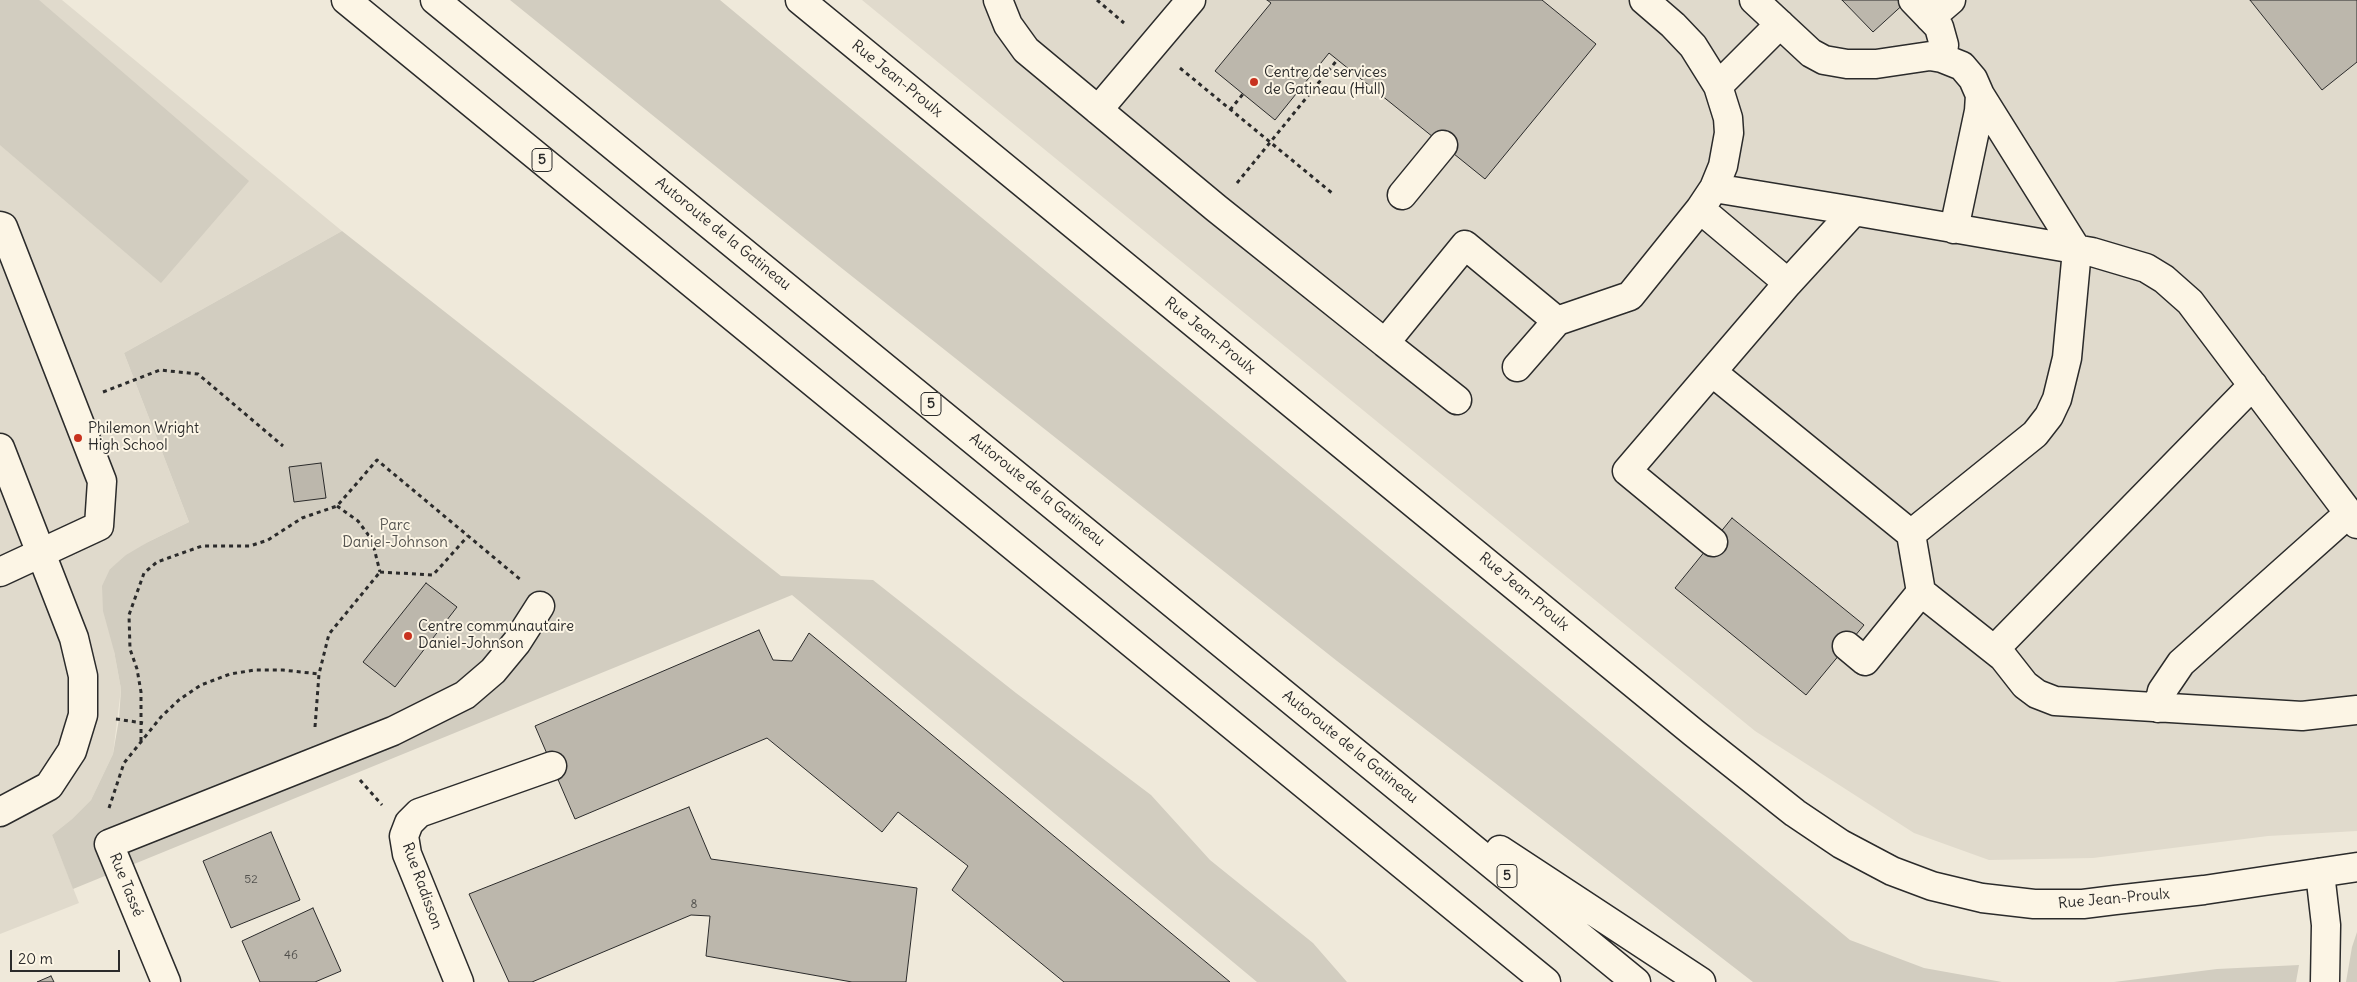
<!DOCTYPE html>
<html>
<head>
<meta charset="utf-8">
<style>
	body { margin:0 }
	#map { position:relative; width:2357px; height:982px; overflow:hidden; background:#efe9da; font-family:Delius,sans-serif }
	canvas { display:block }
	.scale { position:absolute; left:10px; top:950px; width:110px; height:22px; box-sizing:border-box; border:2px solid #2b2b2b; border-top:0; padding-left:6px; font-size:15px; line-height:18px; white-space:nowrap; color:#2b2b2b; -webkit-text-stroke:4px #fcf5e5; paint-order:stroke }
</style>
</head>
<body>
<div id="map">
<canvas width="2357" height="982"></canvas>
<div class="scale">20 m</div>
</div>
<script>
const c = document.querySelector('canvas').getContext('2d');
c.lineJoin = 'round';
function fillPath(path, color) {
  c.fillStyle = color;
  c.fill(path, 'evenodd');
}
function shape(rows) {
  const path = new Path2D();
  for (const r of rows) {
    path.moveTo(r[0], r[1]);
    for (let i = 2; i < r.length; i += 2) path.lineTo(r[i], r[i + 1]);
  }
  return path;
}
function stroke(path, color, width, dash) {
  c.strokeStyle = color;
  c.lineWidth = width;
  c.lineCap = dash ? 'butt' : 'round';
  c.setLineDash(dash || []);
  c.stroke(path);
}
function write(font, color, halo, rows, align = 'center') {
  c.font = font + ' Delius,sans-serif';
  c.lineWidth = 4;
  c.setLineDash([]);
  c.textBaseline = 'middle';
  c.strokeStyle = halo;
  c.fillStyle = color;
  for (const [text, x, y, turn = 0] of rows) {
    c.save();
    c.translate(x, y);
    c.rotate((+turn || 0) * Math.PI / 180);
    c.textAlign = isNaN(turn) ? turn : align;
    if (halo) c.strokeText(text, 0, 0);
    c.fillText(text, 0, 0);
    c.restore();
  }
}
const built = shape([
	[0,0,62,0,342,231,124,353,189,522,148,542,110,569,114,651,121,689,113,754,91,800,72,819,52,835,79,903,0,934],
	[862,0,2357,0,2357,831,2268,836,2093,858,1989,860,1914,833,1755,731]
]);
const green = shape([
	[0,0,39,0,249,181,161,283,0,145],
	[510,0,720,0,1850,940,1924,968,2002,982,1753,982,1337,661,839,266],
	[342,231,781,576,873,580,1016,693,1151,795,1210,860,1313,943,1347,982,1257,982,792,595,73,889,52,835,72,819,91,800,113,754,119,719,121,689,114,651,103,611,102,586,110,569,126,555,148,542,189,522,124,353],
	[2357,932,2357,982,2346,982,2352,947],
	[2299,965,2296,982,2114,982,2217,969]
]);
const building = shape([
	[1267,0,1542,0,1596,44,1485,179,1329,53,1275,120,1215,71,1271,3,1267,0],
	[1842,0,1908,0,1873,32,1842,0],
	[2250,0,2357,0,2357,62,2322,90,2250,0],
	[321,463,326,498,294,502,289,467,321,463],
	[1732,518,1864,625,1806,695,1675,588,1732,518],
	[426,583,457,607,395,687,363,662,426,583],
	[759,630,773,660,792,661,809,633,1230,982,1064,982,952,890,968,866,898,812,882,832,767,738,575,819,535,726,759,630],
	[689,807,711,859,917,888,906,982,852,982,706,956,710,916,691,915,532,982,509,982,469,894,689,807],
	[271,832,300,900,231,928,203,861,271,832],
	[313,908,341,971,315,982,260,982,242,941,313,908],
	[51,976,54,982,37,982,51,976]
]);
const path = shape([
	[1097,0,1124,23],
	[1180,68,1332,193],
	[1230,110,1243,94],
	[1237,183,1338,59],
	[103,392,160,370,198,374,283,446],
	[337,506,358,521,372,540,380,572],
	[380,572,433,575,468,536],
	[116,719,143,723],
	[315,727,319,674,329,634,380,572],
	[141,741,141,692,137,669,130,649,129,615,144,573,157,562,202,546,250,546,268,540,302,518,337,506,377,460,521,580],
	[360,780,382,805],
	[109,808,124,763,161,717,180,699,201,685,230,674,255,670,283,670,319,674]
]);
const minor = shape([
	[800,0,1694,733,1795,813,1841,844,1892,871,1932,886,1982,898,2034,904,2083,904,2115,900,2204,890,2357,867],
	[998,0,1008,25,1026,50,1216,208,1385,343,1465,245,1557,321],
	[1754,0,1811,53,1824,60,1847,64,1876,64,1930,56,1942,58,1962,66,1973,79,1980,95,1979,111,1954,229],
	[1913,0,1939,27,1944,45,1942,58],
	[1930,18,1951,0],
	[1718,86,1780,24],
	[1098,110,1191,0],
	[1714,188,1854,211],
	[1402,195,1443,145],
	[1700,209,1788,283,1627,471,1713,542],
	[0,226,3,227,102,481,99,526,0,572],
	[1788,283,1854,211,2092,252,2146,268,2164,279,2190,302,2357,524],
	[1385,343,1457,400],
	[1517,367,1557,321,1630,296,1700,209,1714,188,1723,166,1729,133,1728,118,1718,86,1693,46,1673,25,1644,0],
	[1712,372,1911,534,1921,592,1865,661,1847,646],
	[0,448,74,638,83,676,83,715,72,751,49,786,0,812],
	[1911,534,2035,434,2049,416,2057,399,2067,358,2077,250,1980,95],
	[1921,592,2003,657,2025,685,2037,694,2055,701,2302,716,2357,710],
	[1994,650,2253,385],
	[2158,708,2162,691,2181,663,2349,513],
	[166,982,109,844,393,731,465,695,493,671,517,642,540,606],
	[459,982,407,854,404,836,409,823,419,813,552,766]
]);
const highway = shape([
	[346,0,1546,982],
	[435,0,1636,982],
	[1500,850,1701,982],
	[2320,873,2326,925,2325,982]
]);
const markers = [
	[1254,82,5,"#c8321e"],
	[78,438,5,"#c8321e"],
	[408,636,5,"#c8321e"]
];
const numberNames = [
	["52",251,880],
	["8",694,905],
	["46",291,956]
];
const shields = [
	[542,160,20],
	[931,404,20],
	[1507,876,20]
];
const shieldNames = [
	["5",542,160],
	["5",931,404],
	["5",1507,876]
];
const poiNames = [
	["Centre de services",1264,73],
	["de Gatineau (Hull)",1264,90],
	["Philemon Wright",88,429],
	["High School",88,446],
	["Centre communautaire",418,627],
	["Daniel-Johnson",418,644]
];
const streetNames = [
	["Rue Jean-Proulx",897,79,39],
	["Autoroute de la Gatineau",723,234,39],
	["Rue Jean-Proulx",1210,336,39],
	["Autoroute de la Gatineau",1037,490,39],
	["Rue Jean-Proulx",1524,592,40],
	["Autoroute de la Gatineau",1350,747,39],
	["Rue Tassé",126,885,68],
	["Rue Radisson",422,886,70],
	["Rue Jean-Proulx",2114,899,-5]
];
const parkNames = [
	["Parc",395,526],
	["Daniel-Johnson",395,543]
];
fillPath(built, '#e0dacc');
fillPath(green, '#d2cdc0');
fillPath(building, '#bcb7ac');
stroke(building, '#2b2b2b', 1);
stroke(minor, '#2b2b2b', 31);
stroke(highway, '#2b2b2b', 31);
stroke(path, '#2b2b2b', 3, [4, 4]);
stroke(minor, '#fcf5e5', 28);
stroke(highway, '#fcf5e5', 28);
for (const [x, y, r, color] of markers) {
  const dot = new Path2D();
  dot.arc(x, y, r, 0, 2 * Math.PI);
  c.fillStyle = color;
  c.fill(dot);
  stroke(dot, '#fcf5e5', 2);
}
write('12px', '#4f4e4b', null, numberNames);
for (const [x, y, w] of shields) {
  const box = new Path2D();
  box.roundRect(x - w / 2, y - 11.5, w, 23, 4);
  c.fillStyle = '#fcf5e5';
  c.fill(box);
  stroke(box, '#2b2b2b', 1);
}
write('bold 14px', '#2b2b2b', null, shieldNames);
write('15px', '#2b2b2b', '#fcf5e5', poiNames, 'left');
write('15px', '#2b2b2b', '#fcf5e5', streetNames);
write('15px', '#555450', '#fcf5e5', parkNames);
</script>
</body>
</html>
